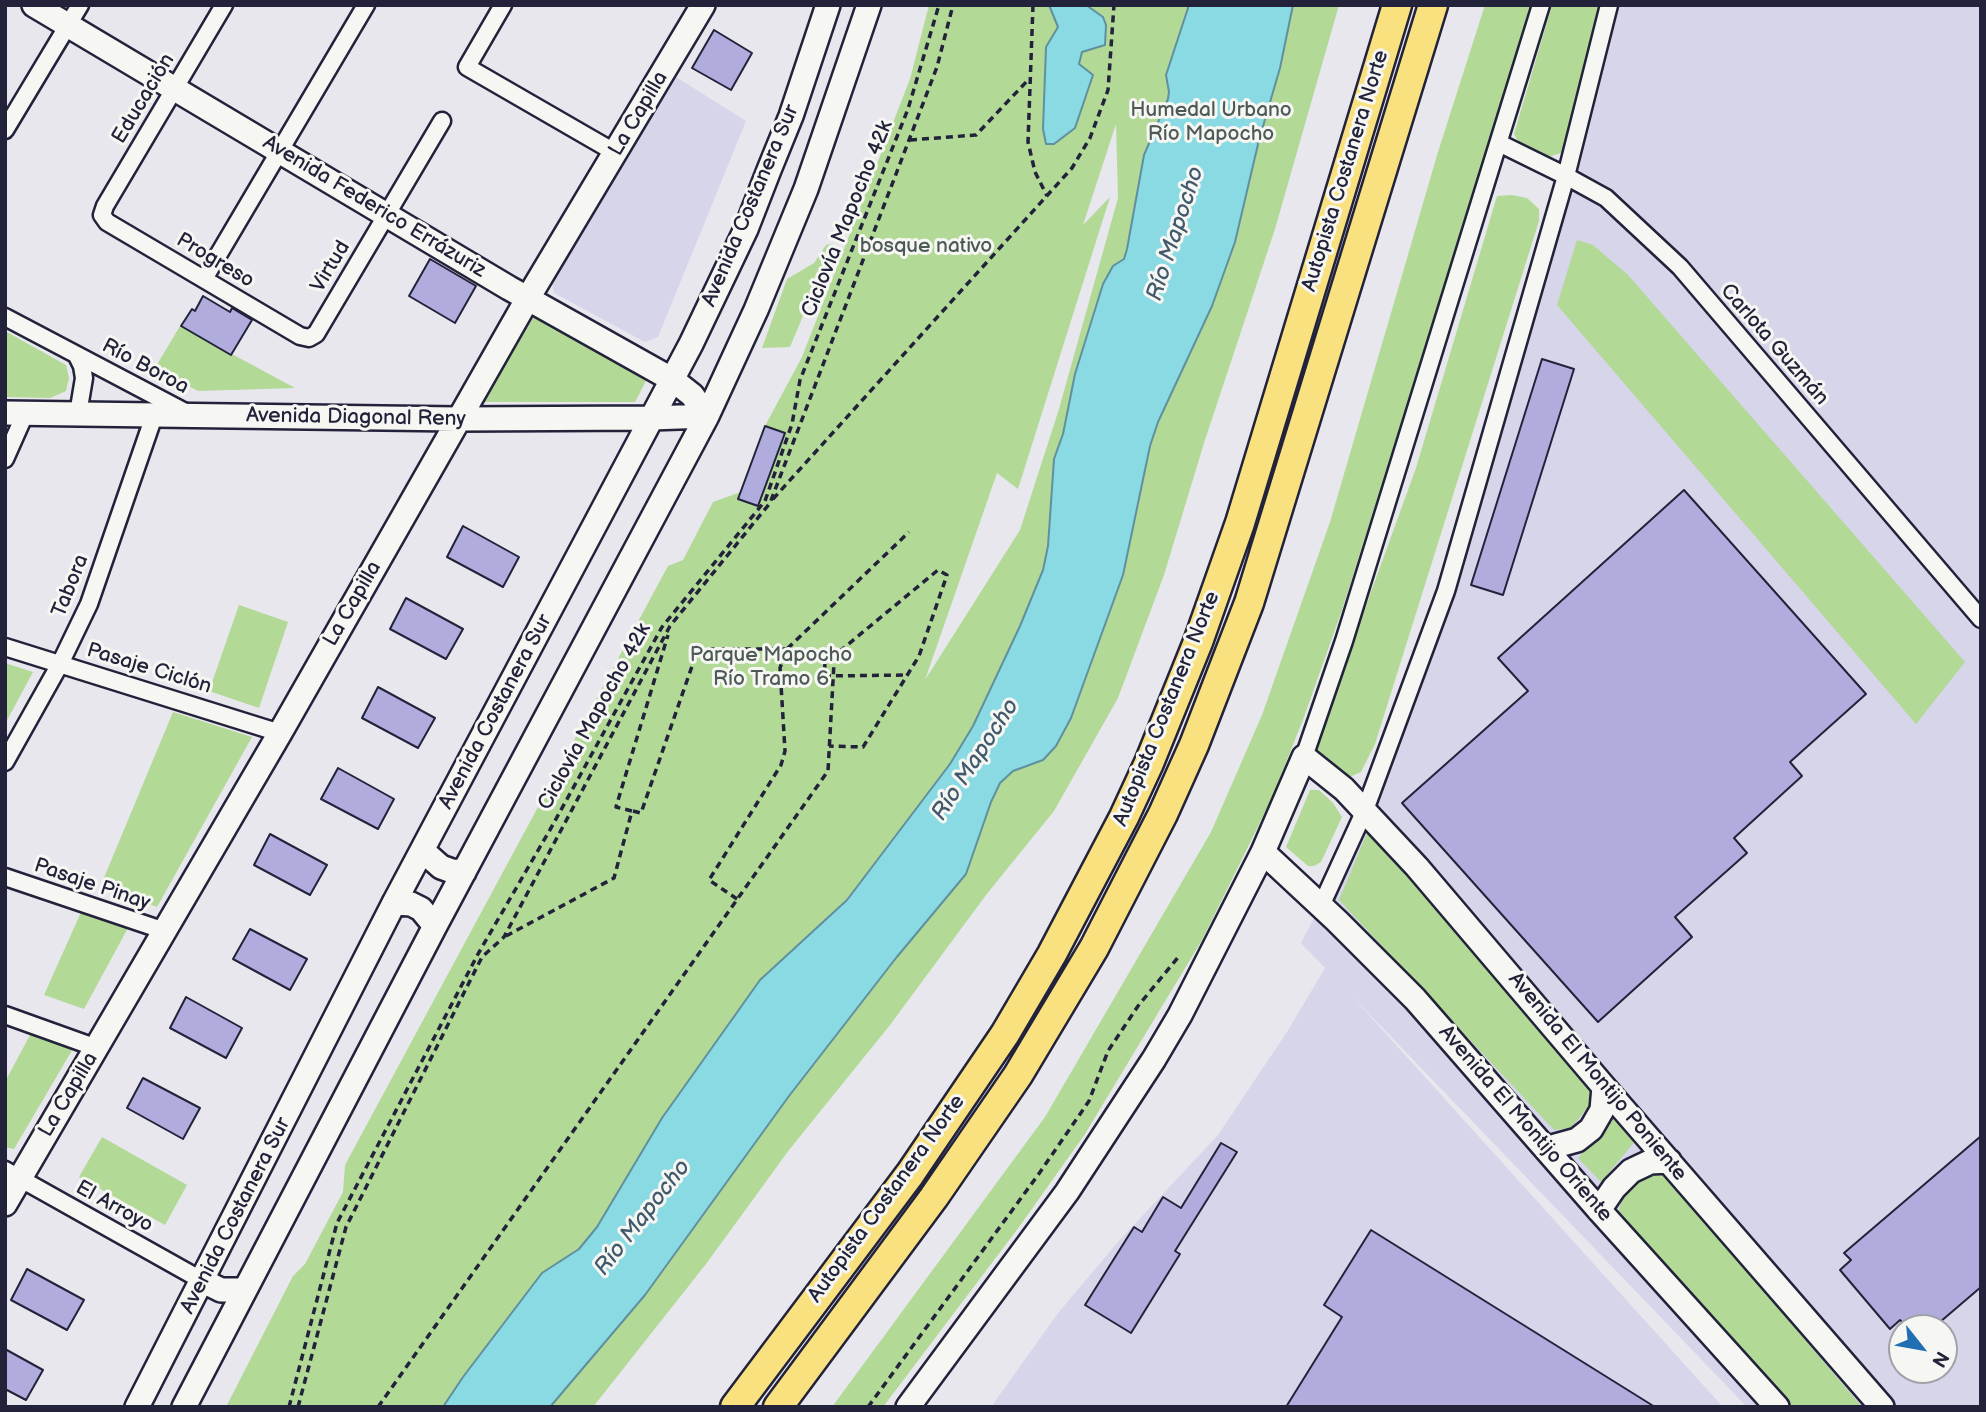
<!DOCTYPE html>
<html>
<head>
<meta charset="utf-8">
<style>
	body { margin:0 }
	#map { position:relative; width:1986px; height:1412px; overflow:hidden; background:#e8e7ee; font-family:"Balsamiq Sans",sans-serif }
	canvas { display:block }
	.frame { position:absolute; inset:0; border:7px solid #22223b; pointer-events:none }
	.north { position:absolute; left:1888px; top:1314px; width:70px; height:70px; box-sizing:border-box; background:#f6f6f2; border:2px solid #a1a1a9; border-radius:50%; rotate:121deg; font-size:19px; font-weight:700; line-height:28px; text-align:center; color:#22223b }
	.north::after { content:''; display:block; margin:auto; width:24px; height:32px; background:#1f6fb2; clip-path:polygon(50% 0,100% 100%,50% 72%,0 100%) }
</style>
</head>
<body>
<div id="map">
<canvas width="1986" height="1412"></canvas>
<div class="frame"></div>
<div class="north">N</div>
</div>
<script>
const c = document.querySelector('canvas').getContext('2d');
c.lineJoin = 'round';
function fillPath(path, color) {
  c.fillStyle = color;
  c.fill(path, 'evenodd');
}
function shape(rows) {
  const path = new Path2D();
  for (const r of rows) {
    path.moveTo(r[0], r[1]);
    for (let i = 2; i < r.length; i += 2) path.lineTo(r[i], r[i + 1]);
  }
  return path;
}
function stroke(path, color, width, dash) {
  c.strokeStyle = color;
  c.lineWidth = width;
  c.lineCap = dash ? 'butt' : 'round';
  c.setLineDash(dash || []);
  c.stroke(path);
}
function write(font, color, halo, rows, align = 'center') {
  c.font = font + ' "Balsamiq Sans",sans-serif';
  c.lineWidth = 6;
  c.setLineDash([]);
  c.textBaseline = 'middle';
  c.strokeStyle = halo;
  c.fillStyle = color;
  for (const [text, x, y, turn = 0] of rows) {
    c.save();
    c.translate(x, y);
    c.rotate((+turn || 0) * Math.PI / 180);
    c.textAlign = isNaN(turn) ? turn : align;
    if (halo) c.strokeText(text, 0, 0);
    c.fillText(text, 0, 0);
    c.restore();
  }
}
const built = shape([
	[1619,5,1981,5,1981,1407,1747,1407,1350,994,1723,1407,991,1407,1058,1313,1118,1242,1218,1135,1287,1032,1325,968,1301,943,1375,802,1478,503],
	[1902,1328,1944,1328,1944,1370,1902,1370],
	[676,77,746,121,658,337,645,342,554,293,552,282]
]);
const green = shape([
	[929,5,1339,5,1275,229,1204,443,1164,575,1118,698,1054,811,986,895,890,1025,789,1150,706,1264,593,1407,226,1407,293,1276,305,1264,343,1192,345,1165,668,566,683,560,713,502,741,492,765,426,802,357,910,79],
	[1116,124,1118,198,1059,409,1020,530,925,680,997,473,1018,489,1110,197,1083,225],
	[1485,5,1530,5,1484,162,1342,610,1304,717,1271,800,1202,940,1085,1134,1019,1227,883,1407,832,1407,1045,1117,1211,832,1262,715,1330,522,1438,152],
	[1552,5,1601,5,1568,142,1561,153,1548,157,1519,143,1514,134],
	[1512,195,1527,198,1539,209,1539,221,1375,744,1361,772,1347,778,1314,749,1416,468,1497,196],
	[1577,240,1593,245,1628,275,1965,662,1916,724,1557,305],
	[833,244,790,347,762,348,787,279,814,263,826,245],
	[535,315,646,381,635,402,482,402],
	[180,326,295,388,198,391,155,368],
	[5,331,66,365,69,378,66,391,50,398,5,397],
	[239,605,288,622,259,708,209,691],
	[5,663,33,672,5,724],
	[173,712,252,737,157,907,101,885],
	[1310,790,1319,790,1333,803,1342,817,1321,862,1314,866,1308,866,1286,847],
	[1367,833,1380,840,1598,1089,1596,1097,1571,1128,1554,1130,1339,900],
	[82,910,129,926,84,1009,44,995],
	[31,1033,74,1047,14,1149,5,1147,5,1082],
	[1615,1116,1636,1140,1601,1182,1578,1158],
	[102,1137,187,1185,165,1225,79,1177],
	[1654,1170,1672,1183,1862,1407,1789,1407,1625,1223,1618,1214,1622,1197,1640,1174]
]);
const water = shape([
	[1049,5,1086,5,1103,17,1106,25,1105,45,1082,52,1079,64,1093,75,1075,128,1054,144,1046,144,1043,129,1046,47,1058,27,1049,5],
	[1189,5,1293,5,1280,68,1259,140,1235,242,1212,306,1158,422,1150,446,1123,575,1071,718,1056,746,1043,760,1013,771,1000,783,991,802,966,874,896,958,789,1096,645,1295,550,1407,443,1407,463,1377,542,1273,579,1249,597,1227,662,1118,760,980,847,900,950,764,973,726,1020,626,1043,570,1048,546,1054,459,1063,434,1075,374,1103,284,1113,266,1124,259,1127,249,1144,155,1168,99,1169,92,1166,75,1189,5]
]);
const building = shape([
	[714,30,752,53,731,90,692,68,714,30],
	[430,259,476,286,455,323,409,296,430,259],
	[203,296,230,312,232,308,252,320,231,355,181,326,192,309,195,311,203,296],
	[1542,359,1574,369,1503,595,1471,585,1542,359],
	[765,426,785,433,758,506,738,499,765,426],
	[1684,490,1866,694,1790,762,1802,776,1734,838,1747,853,1675,917,1692,937,1598,1022,1402,803,1528,691,1498,658,1684,490],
	[463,526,519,557,503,587,447,557,463,526],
	[406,598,463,629,446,659,390,629,406,598],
	[378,687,435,718,418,748,362,718,378,687],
	[338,768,394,799,378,829,321,799,338,768],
	[270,834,327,865,310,895,254,865,270,834],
	[250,929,307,959,290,990,233,959,250,929],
	[186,997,242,1028,226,1058,170,1028,186,997],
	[143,1078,200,1108,183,1139,127,1108,143,1078],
	[1981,1136,1981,1287,1933,1328,1908,1328,1900,1320,1890,1329,1840,1270,1851,1260,1844,1253,1981,1136],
	[1221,1143,1237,1152,1175,1251,1180,1254,1131,1333,1085,1305,1134,1227,1142,1232,1163,1197,1181,1208,1221,1143],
	[1371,1230,1655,1407,1286,1407,1342,1317,1324,1305,1371,1230],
	[27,1269,84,1300,67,1330,11,1300,27,1269],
	[5,1349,43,1370,26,1400,5,1389,5,1349]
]);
const path = shape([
	[1033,5,1028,142,1035,172,1047,196],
	[910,140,976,135,1029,79],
	[773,499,1072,168,1090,138,1108,90,1114,5],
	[825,664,824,676,908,675],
	[633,811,641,813,698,649,787,649],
	[737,899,709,880,781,765,785,751,780,668,787,649,909,532],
	[506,936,614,878,632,811,616,807,668,635],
	[289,1407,337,1223,478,954,551,828,662,627,765,501,792,424,800,380,908,109,939,5],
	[298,1407,346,1227,482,957,504,937,670,626,770,503,937,67,953,5],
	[378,1407,828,771,834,663,840,651,938,570,947,575,919,656,863,747,829,746],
	[868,1407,1038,1175,1089,1101,1108,1051,1138,1006,1180,955]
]);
const street = shape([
	[224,5,105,206,102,215,107,222,300,336,309,338,316,334,442,121],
	[503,5,467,67,616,153],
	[5,130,80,5],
	[1499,143,1566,176,1606,198,1680,267,1981,619],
	[204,279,366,5],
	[5,317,189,414],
	[77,356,82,366,84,378,78,414],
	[5,459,25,414],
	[5,647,280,733],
	[1304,757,1344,641,1541,5],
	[5,762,60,664,89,604,154,416],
	[5,877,165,931],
	[1321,906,1365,810,1446,591,1566,176,1609,5],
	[5,1015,97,1048],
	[5,1170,203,1281]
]);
const secondary = shape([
	[34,5,509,288,673,380,692,395,707,416],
	[5,413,458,419,651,418,707,416],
	[423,851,441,867,452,871,464,872],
	[1263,852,1337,921,1415,999,1599,1210,1777,1407],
	[394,903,411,904,421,909,435,926],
	[1548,1148,1577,1140,1591,1129,1602,1110,1604,1087],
	[5,1204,280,733,528,298,703,5],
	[1599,1210,1614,1188,1631,1171,1650,1162,1669,1161],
	[203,1281,221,1290,245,1290],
	[137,1407,394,903,691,344,746,229,769,170,791,116,828,5],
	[184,1407,435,926,707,416,756,310,806,189,869,5],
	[908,1407,1067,1192,1154,1059,1180,1015,1263,852,1304,757,1344,789,1417,867,1604,1087,1882,1407]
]);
const highway = shape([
	[735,1407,910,1174,1005,1034,1052,954,1124,817,1149,763,1198,642,1240,523,1397,5],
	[778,1407,934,1197,1018,1075,1094,948,1163,814,1194,745,1249,603,1433,5]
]);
const streetNames = [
	["Educación",144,99,-59],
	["La Capilla",639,114,-59],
	["Autopista Costanera Norte",1346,171,-73],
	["Avenida Costanera Sur",751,206,-67],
	["Avenida Federico Errázuriz",374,207,31],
	["Ciclovía Mapocho 42k",848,219,-68],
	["Progreso",215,261,31],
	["Virtud",331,267,-59],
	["Carlota Guzmán",1774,345,49],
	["Río Boroa",145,367,28],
	["Avenida Diagonal Reny",356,418,1],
	["Tabora",71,586,-68],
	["La Capilla",353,604,-60],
	["Pasaje Ciclón",149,669,17],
	["Autopista Costanera Norte",1167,709,-68],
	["Avenida Costanera Sur",496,712,-62],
	["Ciclovía Mapocho 42k",595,717,-61],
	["Pasaje Pinay",92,885,19],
	["Avenida El Montijo Poniente",1597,1077,50],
	["La Capilla",69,1095,-59],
	["Avenida El Montijo Oriente",1525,1124,49],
	["Autopista Costanera Norte",887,1199,-54],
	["El Arroyo",114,1207,29],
	["Avenida Costanera Sur",236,1216,-63]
];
const parkNames = [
	["Humedal Urbano",1211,111],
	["Río Mapocho",1211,135],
	["bosque nativo",926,247],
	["Parque Mapocho",771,656],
	["Río Tramo 6",771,680]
];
const waterNames = [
	["Río Mapocho",1176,234,-72],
	["Río Mapocho",976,760,-57],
	["Río Mapocho",643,1218,-52]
];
fillPath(built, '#d7d5e9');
fillPath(green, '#b2d995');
fillPath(water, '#89dae2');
stroke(water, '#60909f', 2);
fillPath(building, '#b0acdd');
stroke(building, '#22223b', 2);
stroke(street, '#22223b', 21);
stroke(secondary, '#22223b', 28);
stroke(highway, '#22223b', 33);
stroke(path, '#22223b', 3.5, [7, 5]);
stroke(street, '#f6f6f2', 16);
stroke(secondary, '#f6f6f2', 23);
stroke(highway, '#fae180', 28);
write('21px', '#22223b', '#f6f6f2', streetNames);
write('21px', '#4d5956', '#f6f6f2', parkNames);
write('italic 23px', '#41596d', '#f6f6f2', waterNames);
</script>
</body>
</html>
